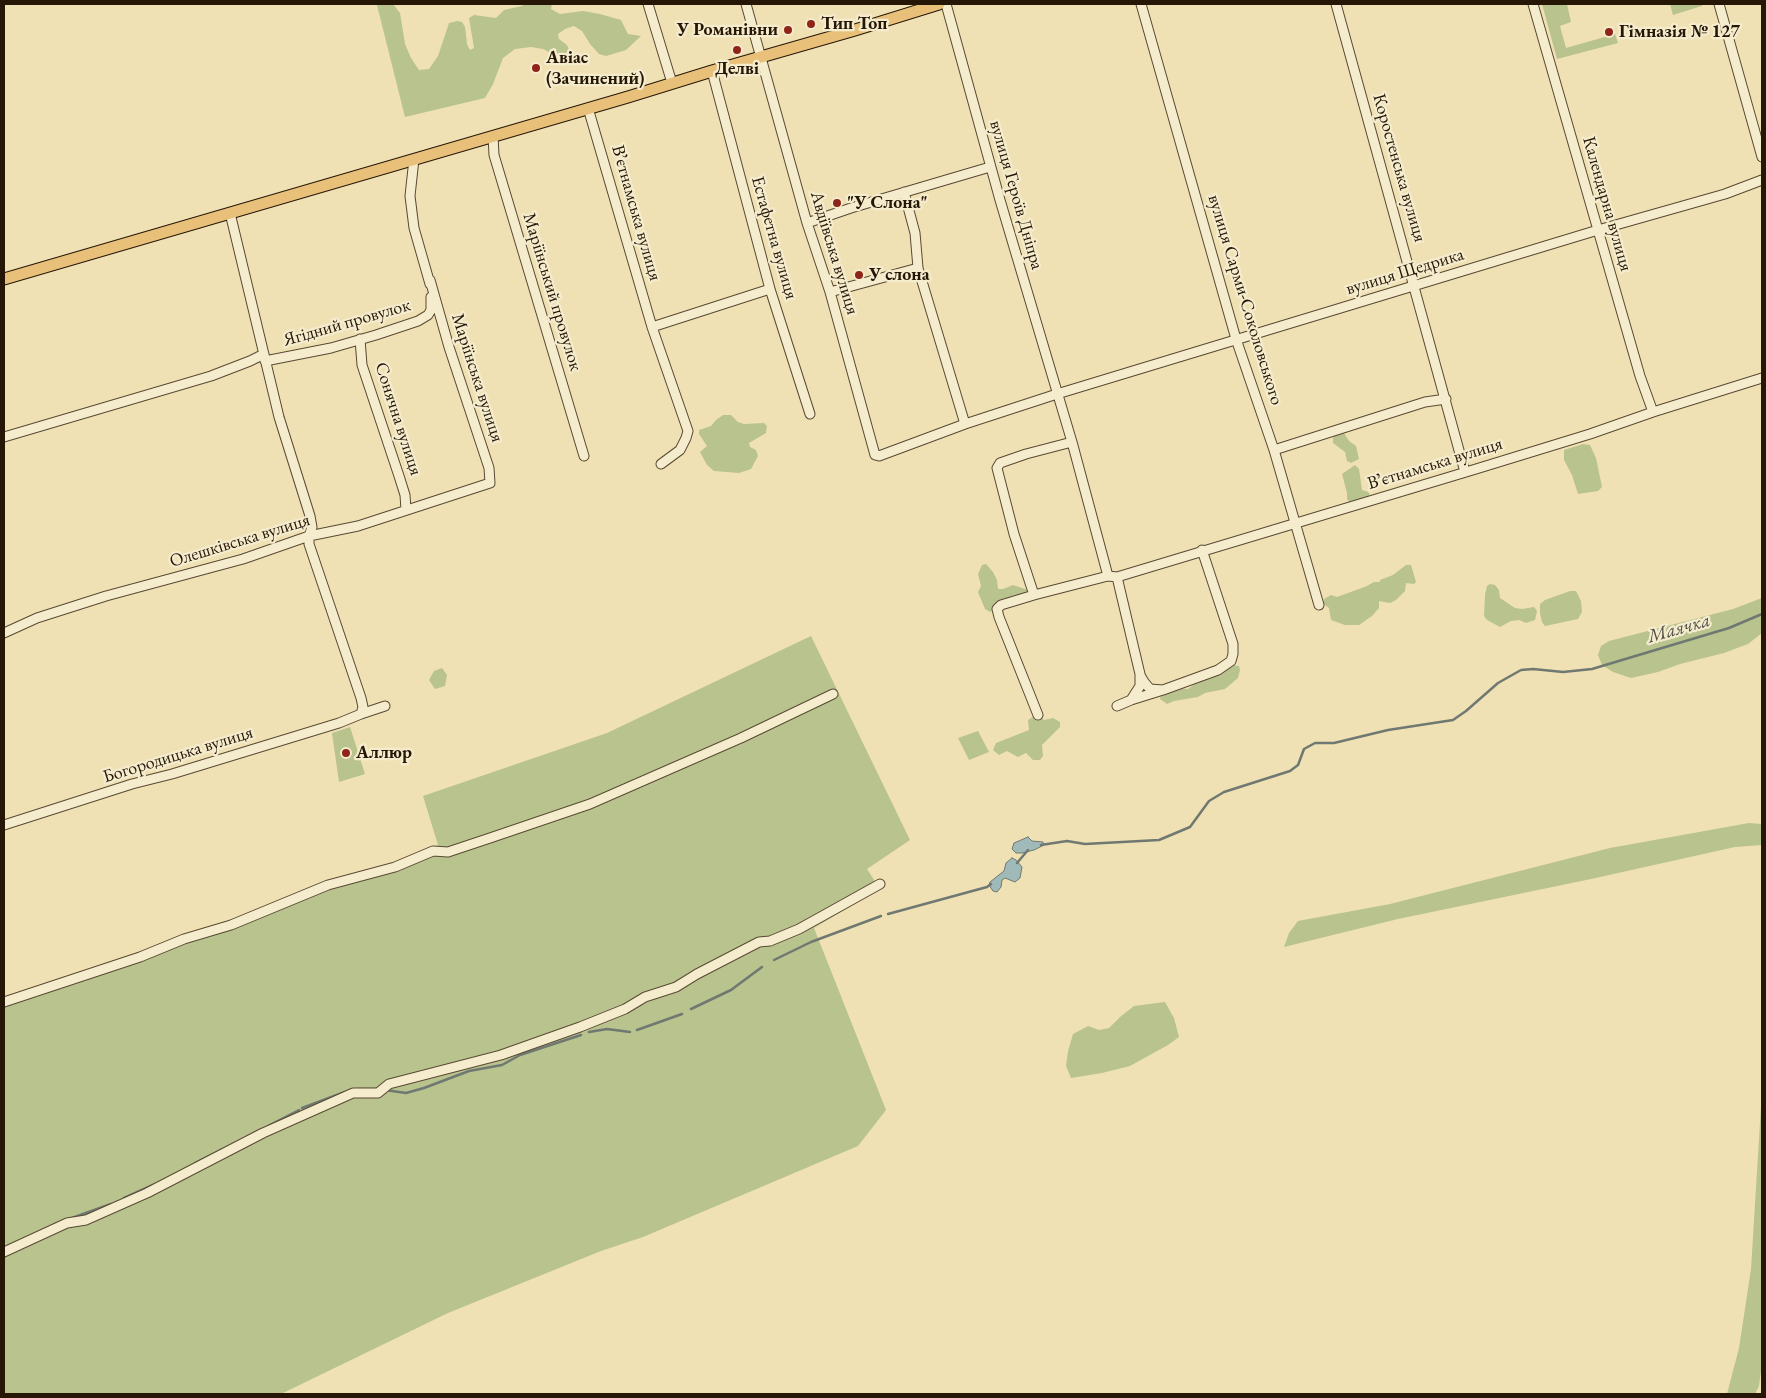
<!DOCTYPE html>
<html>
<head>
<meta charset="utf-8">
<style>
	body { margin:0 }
	#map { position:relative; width:1766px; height:1398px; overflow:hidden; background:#f0e1b4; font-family:"EB Garamond",serif }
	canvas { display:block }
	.frame { position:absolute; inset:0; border:5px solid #251606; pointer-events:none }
</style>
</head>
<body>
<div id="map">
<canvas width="1766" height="1398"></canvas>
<div class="frame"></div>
</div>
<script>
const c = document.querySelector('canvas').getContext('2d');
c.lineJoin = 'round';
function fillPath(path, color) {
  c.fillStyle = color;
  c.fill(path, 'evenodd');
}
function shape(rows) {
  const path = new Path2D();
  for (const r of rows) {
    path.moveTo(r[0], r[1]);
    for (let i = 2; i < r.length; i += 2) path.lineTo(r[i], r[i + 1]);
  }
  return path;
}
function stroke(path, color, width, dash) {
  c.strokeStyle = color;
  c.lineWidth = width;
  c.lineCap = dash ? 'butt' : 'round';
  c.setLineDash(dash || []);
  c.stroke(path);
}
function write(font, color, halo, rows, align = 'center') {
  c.font = font + ' "EB Garamond",serif';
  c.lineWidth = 4.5;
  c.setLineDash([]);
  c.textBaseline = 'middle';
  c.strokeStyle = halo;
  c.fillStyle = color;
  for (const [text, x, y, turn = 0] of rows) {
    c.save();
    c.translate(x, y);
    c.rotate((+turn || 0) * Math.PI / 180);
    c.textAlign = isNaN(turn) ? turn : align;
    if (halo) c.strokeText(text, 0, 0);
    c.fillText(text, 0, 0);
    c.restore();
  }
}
const green = shape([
	[381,4,393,4,400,13,405,44,411,58,419,70,429,69,438,56,449,23,457,21,462,22,465,27,467,44,470,50,474,48,469,18,474,15,496,18,504,10,522,6,524,4,552,4,551,9,560,14,583,11,600,14,621,20,628,34,641,36,626,50,606,56,599,54,590,44,582,31,574,26,565,29,558,34,559,39,567,45,569,50,566,54,558,57,543,49,531,47,515,49,503,58,493,84,485,98,405,117,377,5],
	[1542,4,1567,4,1571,22,1560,26,1566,48,1615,34,1618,43,1557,59],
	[1670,4,1702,4,1702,6,1673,15],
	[723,415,731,415,738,422,744,424,764,423,767,426,766,433,749,443,750,447,756,450,758,456,751,469,739,473,714,471,707,465,700,452,707,446,699,434,699,430,711,426,716,420],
	[1337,433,1344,433,1349,441,1356,446,1359,459,1351,463,1347,461,1345,452,1333,443,1333,437],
	[1583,444,1590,445,1596,458,1602,487,1598,491,1578,494,1572,475,1564,460,1564,450],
	[1355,465,1359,469,1362,490,1368,492,1370,495,1354,504,1350,503,1347,499,1347,493,1342,474],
	[986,564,993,572,997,580,998,589,1003,589,1013,585,1031,591,1022,596,1015,595,990,612,985,609,978,592,981,586,978,574,982,565],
	[1406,565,1411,565,1416,582,1414,584,1406,583,1405,591,1396,600,1390,603,1379,601,1379,608,1372,616,1359,625,1345,625,1331,620,1329,608,1324,604,1324,599,1331,595,1337,597,1367,586,1374,582,1380,582,1380,580,1393,575],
	[1490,584,1495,585,1499,590,1500,598,1515,608,1522,609,1534,607,1537,611,1535,620,1526,623,1519,620,1511,621,1500,627,1487,620,1484,616,1485,595,1487,586],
	[1570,591,1576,591,1581,601,1582,612,1578,619,1545,626,1542,622,1540,613,1540,604,1545,600],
	[1762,598,1762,633,1748,644,1724,653,1680,664,1658,672,1631,678,1613,672,1602,665,1598,655,1601,646,1609,641,1733,609],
	[811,636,910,840,867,869,880,889,814,928,886,1110,858,1146,643,1237,601,1251,448,1313,281,1394,4,1394,4,997,368,875,438,845,423,796,607,733],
	[1232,665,1239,666,1240,670,1238,678,1225,689,1205,693,1198,697,1174,701,1167,704,1160,699,1161,695,1176,688,1188,689,1201,679,1205,680,1209,676],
	[442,668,447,675,445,686,435,689,429,680,434,671],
	[1033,717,1040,717,1044,720,1053,718,1060,722,1060,727,1042,745,1043,756,1040,760,1033,760,1026,753,1018,757,1007,751,999,755,993,750,996,743,1029,730,1028,720],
	[350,727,365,774,339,782,332,733],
	[978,731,989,752,969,760,958,738],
	[1749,823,1762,824,1762,845,1735,847,1591,879,1398,919,1284,947,1289,933,1298,921,1390,904,1610,848],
	[1165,1002,1174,1018,1179,1037,1168,1045,1130,1066,1102,1073,1071,1078,1066,1066,1068,1051,1073,1034,1088,1026,1099,1030,1109,1028,1120,1017,1134,1006],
	[1762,1090,1762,1363,1759,1386,1755,1394,1727,1394,1739,1348,1751,1269]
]);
const water = shape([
	[1028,837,1032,841,1043,842,1044,845,1034,850,1022,853,1016,853,1012,849,1014,843,1028,837],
	[1012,858,1016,860,1022,867,1020,878,1015,882,1005,878,1002,880,1001,887,997,892,993,891,989,885,990,882,1004,871,1006,863,1012,858]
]);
const stream = shape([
	[1041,845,1067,841,1085,844,1159,840,1190,827,1209,801,1224,792,1290,771,1298,765,1304,749,1315,743,1334,743,1388,730,1453,720,1466,711,1498,683,1521,670,1533,669,1563,672,1592,669,1729,628,1762,614],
	[1017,863,1028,850],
	[888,914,987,887,991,884],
	[774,960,811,942,881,916],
	[691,1009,731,990,762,967],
	[637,1030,682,1014],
	[589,1032,607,1029,630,1032],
	[358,1089,380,1089],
	[385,1090,406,1093,424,1088,469,1071,502,1065,520,1055,581,1035],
	[302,1108,345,1092],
	[268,1126,299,1110],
	[195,1163,223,1149],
	[124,1198,153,1185],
	[55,1224,111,1204]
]);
const minor = shape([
	[648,4,672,83],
	[746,4,807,223,830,292,875,455,879,456,965,424,1057,394,1598,230,1725,194,1762,180],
	[946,4,1000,200,1072,442,1108,576,1117,577,1135,653,1140,674,1140,686,1131,700,1117,706],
	[1141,4,1236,339,1274,450,1319,605],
	[1336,4,1465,472],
	[1533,4,1640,376,1653,412],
	[1719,4,1762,157],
	[712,71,770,289,810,414],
	[588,108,652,327,688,431,686,438,680,450,661,464],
	[493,136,494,155,584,456],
	[414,159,410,196,414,228,430,284],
	[904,192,915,233,918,268,965,424],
	[230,213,279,417,310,516,312,527,309,536,309,544,361,698,363,707,361,714],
	[807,223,851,208,990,167],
	[830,292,918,268],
	[652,327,770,289],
	[360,339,362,365,399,476,405,495,406,510],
	[265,361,331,348,376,335,418,321,428,315,431,310,431,297],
	[4,437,211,376,250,361,264,354],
	[1274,450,1425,402,1446,399],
	[1117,577,1476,469,1590,434,1653,412,1762,378],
	[1034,595,1014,534,997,468,1000,463,1026,454,1072,442],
	[4,633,37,618,106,596,243,559,309,536,358,526,490,483,489,468,449,347,430,280],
	[1163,690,1218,670,1231,661,1233,654,1233,644,1202,550],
	[1131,700,1163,690,1150,689,1144,682,1140,675],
	[1038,715,999,617,997,609,1001,605,1034,595,1108,576],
	[4,825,132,784,172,774,339,723,361,714,385,706],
	[4,1002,140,957,184,939,231,925,328,885,395,867,433,851,448,852,490,838,590,804,741,738,833,694],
	[4,1252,67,1223,86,1220,147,1193,263,1133,353,1093,378,1093,389,1084,501,1055,580,1027,625,1009,645,997,676,987,697,974,759,942,770,941,799,929,880,884]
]);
const major = shape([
	[4,279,628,97,712,71,855,30,939,4]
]);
const markers = [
	[811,24,5,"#8f2418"],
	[788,30,5,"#8f2418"],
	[1609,32,5,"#8f2418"],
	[737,50,5,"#8f2418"],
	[536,68,5,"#8f2418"],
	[837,203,5,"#8f2418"],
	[859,275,5,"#8f2418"],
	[346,753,5,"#8f2418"]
];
const poiNames = [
	["Тип Топ",821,24],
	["У Романівни",778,30,"right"],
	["Гімназія № 127",1619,32],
	["Авіас",546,58],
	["(Зачинений)",546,79],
	["Делві",737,69,"center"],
	["\"У Слона\"",847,203],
	["У слона",869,275],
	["Аллюр",356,753]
];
const streetNames = [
	["Коростенська вулиця",1399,168,74],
	["вулиця Героїв Дніпра",1016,195,74],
	["Календарна вулиця",1607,204,74],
	["Вʼєтнамська вулиця",636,213,74],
	["Естафетна вулиця",774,238,74],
	["Авдіївська вулиця",834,253,73],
	["вулиця Щедрика",1405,272,-17],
	["Маріїнський провулок",552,292,73],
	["вулиця Сарми-Соколовського",1245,300,73],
	["Ягідний провулок",347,323,-16],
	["Маріїнська вулиця",477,378,72],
	["Сонячна вулиця",398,419,72],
	["Вʼєтнамська вулиця",1435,464,-17],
	["Олешківська вулиця",240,541,-17],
	["Богородицька вулиця",178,755,-17]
];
const waterNames = [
	["Маячка",1679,629,-16]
];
fillPath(green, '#b8c38e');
fillPath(water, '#a0bab9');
stroke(water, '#6f7871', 1);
stroke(stream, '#6f7871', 2.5);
stroke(minor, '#584932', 11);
stroke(major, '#251606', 13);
stroke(minor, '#f5ecce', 9);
stroke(major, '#e8c07a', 11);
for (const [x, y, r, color] of markers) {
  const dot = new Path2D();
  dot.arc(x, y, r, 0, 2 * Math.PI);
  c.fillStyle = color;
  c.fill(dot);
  stroke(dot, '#f5ecce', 2);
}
write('bold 18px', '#251606', '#f5ecce', poiNames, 'left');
write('18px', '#251606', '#f5ecce', streetNames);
write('italic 19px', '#504f45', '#f5ecce', waterNames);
</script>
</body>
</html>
